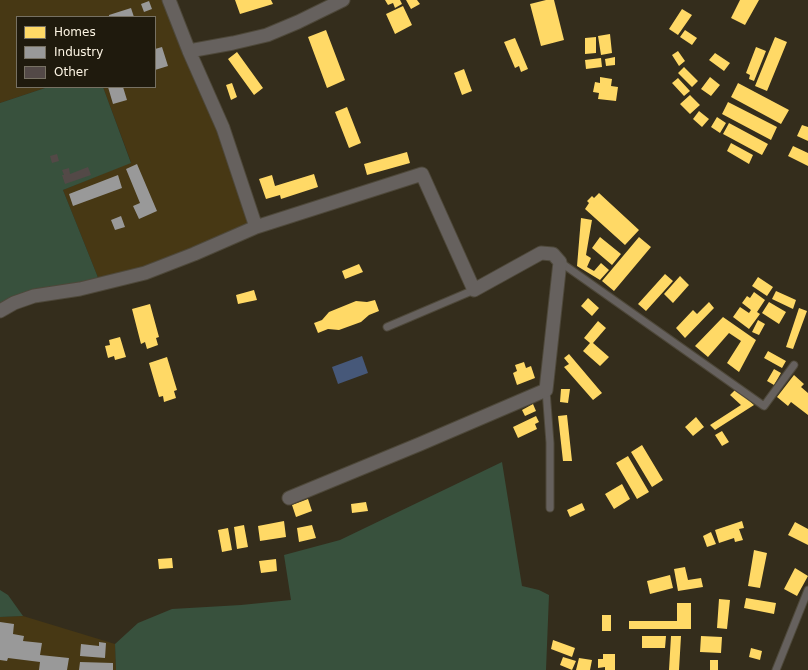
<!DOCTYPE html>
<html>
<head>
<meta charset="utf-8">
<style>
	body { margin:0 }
	#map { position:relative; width:808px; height:670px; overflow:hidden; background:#342d1c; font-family:"DejaVu Sans",sans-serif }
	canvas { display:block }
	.legend { position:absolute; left:16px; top:16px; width:140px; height:72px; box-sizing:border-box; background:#1f1a0d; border:1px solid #777163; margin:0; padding:5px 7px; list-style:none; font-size:12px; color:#fcf4e3 }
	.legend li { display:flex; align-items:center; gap:8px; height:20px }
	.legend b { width:20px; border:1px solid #777163 }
</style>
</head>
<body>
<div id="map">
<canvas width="808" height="670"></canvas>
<ul class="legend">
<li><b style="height:11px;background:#ffd966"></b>Homes</li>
<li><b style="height:11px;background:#999"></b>Industry</li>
<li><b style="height:11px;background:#534947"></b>Other</li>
</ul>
</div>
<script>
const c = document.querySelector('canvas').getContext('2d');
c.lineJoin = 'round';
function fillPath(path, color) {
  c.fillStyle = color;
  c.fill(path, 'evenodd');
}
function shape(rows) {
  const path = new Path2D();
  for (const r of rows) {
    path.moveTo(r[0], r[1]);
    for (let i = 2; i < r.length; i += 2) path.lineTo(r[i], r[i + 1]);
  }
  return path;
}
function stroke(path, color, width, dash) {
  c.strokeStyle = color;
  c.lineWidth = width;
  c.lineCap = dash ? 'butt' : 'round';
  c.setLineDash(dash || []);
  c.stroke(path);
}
const built = shape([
	[0,0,168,0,258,228,101,285,63,190,131,162,103,87,155,87,155,17,17,17,17,87,48,87,0,103],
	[23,616,115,644,116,670,0,670,0,617]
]);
const green = shape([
	[48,87,103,87,131,163,63,190,101,285,33,298,0,313,0,103],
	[502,462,522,586,539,590,549,595,546,670,116,670,115,644,138,623,172,609,241,605,291,600,284,555,340,540],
	[0,590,8,595,23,616,0,617]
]);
const water = shape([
	[362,356,368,373,338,384,332,367]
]);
const homes = shape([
	[235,0,271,0,273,4,240,14],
	[385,0,400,0,402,4,395,8,393,3,388,5],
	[406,0,417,0,420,4,411,9],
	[546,0,554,0,564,40,541,46,530,4],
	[740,0,759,0,745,25,731,18],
	[403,6,412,25,395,34,386,14],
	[682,9,692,15,678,35,669,29],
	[326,30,345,80,327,88,308,37],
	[685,30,697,38,692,45,680,37],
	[610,34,612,53,601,55,598,36],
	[596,37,596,53,585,54,585,38],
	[775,37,787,42,767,91,755,86],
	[515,38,528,69,521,72,519,66,515,68,504,42],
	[756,47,766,51,754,81,749,79,750,75,746,73],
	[678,51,685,61,679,66,672,55],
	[237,52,263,88,254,95,228,59],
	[715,53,730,63,724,71,709,60],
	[615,57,615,65,606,66,605,59],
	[601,58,602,67,586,69,585,60],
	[684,67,698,81,692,87,678,73],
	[464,69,472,91,462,95,454,73],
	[600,77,612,79,611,86,618,87,616,101,598,99,599,93,593,92,595,82,600,83],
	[710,77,720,85,711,96,701,89],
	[678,78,690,91,684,96,672,83],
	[232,83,237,97,231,100,226,85],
	[738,83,789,110,781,124,731,97],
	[690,95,700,105,690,114,680,104],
	[728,102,777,127,771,140,722,114],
	[347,107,361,143,349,148,335,112],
	[699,111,709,119,702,127,693,119],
	[717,117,726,123,720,133,711,127],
	[729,123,768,144,762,155,723,134],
	[802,125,808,127,808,141,797,136],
	[731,143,753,155,749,164,727,151],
	[793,146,808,153,808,166,788,156],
	[407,152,410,163,367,175,364,164],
	[314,174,318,187,281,199,280,195,266,199,259,179,272,175,275,186],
	[599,193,639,230,625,245,585,209,589,203,587,201,592,196,594,198],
	[581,218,592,220,586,255,591,258,587,267,594,271,601,263,609,270,600,280,577,266],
	[600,237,621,254,612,265,592,248],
	[639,237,651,247,614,291,602,281],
	[359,264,363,272,345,279,342,271],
	[665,274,673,281,646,311,638,304],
	[680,276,689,285,673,303,664,294],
	[758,277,773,287,767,296,752,286],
	[254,290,257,300,238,304,236,295],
	[776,291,796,300,793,309,772,299],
	[754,292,765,300,757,312,760,314,749,329,733,317,740,307,749,313,751,310,742,303,747,296,750,298],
	[588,298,599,308,592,316,581,306],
	[375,300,379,311,369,315,361,322,339,330,328,329,318,333,314,323,322,320,329,312,356,301,367,302],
	[709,302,714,308,685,338,676,328,693,310,697,314],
	[769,302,786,312,779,324,762,313],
	[150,304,159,337,156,338,158,345,147,349,145,342,141,344,132,309],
	[799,308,807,311,793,349,786,347],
	[723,317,756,340,739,372,727,363,741,341,729,333,708,357,695,346],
	[758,320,765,324,759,335,752,332],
	[598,321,606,328,593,343,609,357,600,366,583,351,590,343,584,338],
	[120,337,126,357,115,360,114,356,108,358,105,346,110,345,109,340],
	[768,351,786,361,782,368,764,358],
	[569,354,602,393,593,400,564,367,569,364,564,358],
	[167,357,177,390,174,391,176,398,164,402,163,396,159,397,149,363],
	[524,362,526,368,531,366,535,378,517,385,513,373,517,371,515,365],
	[774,369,781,373,774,385,767,381],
	[794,375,804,384,801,387,808,393,808,415,791,402,788,406,777,397],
	[561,389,570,389,568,403,560,402],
	[736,389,754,405,715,430,710,425,741,405,730,395],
	[533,404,536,411,525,416,522,410],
	[567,415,572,461,563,461,558,416],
	[536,416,539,422,535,424,537,429,518,438,513,427],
	[696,417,704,427,693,436,685,427],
	[722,431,729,442,722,446,715,435],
	[642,445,663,480,652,487,631,452],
	[628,456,649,492,637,499,616,463],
	[622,484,630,499,614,509,605,494],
	[308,499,312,511,296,517,292,505],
	[366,502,368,511,352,513,351,504],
	[582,503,585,510,570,517,567,510],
	[284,521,286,537,260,541,258,526],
	[742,521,744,528,739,529,743,540,735,542,734,538,719,543,715,530],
	[795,522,808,529,808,545,788,535],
	[244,525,248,547,237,549,234,527],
	[312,525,316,538,299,542,297,528],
	[228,528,232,550,222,552,218,530],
	[711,532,716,544,707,547,703,536],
	[754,550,767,553,760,588,748,586],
	[172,558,173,568,159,569,158,559],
	[276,559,277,571,261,573,259,561],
	[685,567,688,580,701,578,703,587,678,591,674,569],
	[795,568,808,576,797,596,784,589],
	[670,575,673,588,650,594,647,581],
	[746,598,776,603,774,614,744,608],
	[719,599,730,600,727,629,717,628],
	[677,603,691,603,691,629,629,629,629,621,677,621],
	[602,615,611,615,611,631,602,631],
	[642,636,666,636,665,648,642,648],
	[671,636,681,636,679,670,669,670],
	[701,636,722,637,721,653,700,652],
	[553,640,575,648,572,657,551,649],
	[751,648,762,651,760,660,749,657],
	[603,654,615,654,615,670,605,670,605,667,598,668,598,659,603,659],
	[563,657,576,661,572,670,560,665],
	[579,658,592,660,590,670,576,670],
	[710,660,718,660,718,670,710,670]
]);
const industry = shape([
	[149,1,152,9,144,12,141,4],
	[131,8,134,17,109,17,109,15],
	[162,47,168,66,155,70,155,49],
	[108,87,123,87,127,100,113,104],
	[137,164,157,211,139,219,133,206,140,203,126,169],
	[118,175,122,188,73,206,69,194],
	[121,216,125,227,115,230,111,220],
	[0,622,14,624,13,634,24,636,23,641,42,643,40,655,69,658,67,670,39,670,40,662,8,658,7,661,0,660],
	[99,642,106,643,105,658,80,656,81,644,99,646],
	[80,662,113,663,113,670,79,670]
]);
const building = shape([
	[57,154,59,161,52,163,50,156],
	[88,167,91,175,65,184,62,175,64,175,62,170,69,168,70,174]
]);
const lane = shape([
	[560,262,764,406,794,365],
	[387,327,474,290],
	[546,390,550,443,550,508],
	[776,670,808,590]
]);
const street = shape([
	[169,0,189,51,223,128,256,227],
	[189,51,233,43,267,35,298,22,343,0],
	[0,311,14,303,34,296,80,289,145,273,194,254,256,227,422,174,474,290,541,253,553,254,560,262,546,390,420,444,289,498]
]);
fillPath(built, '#473814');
fillPath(green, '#38513d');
fillPath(water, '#465879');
fillPath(homes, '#ffd966');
fillPath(industry, '#999');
fillPath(building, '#534947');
stroke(lane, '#4e483a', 9);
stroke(street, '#4e483a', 15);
stroke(lane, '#66615e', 7);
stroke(street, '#66615e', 13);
</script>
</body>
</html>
